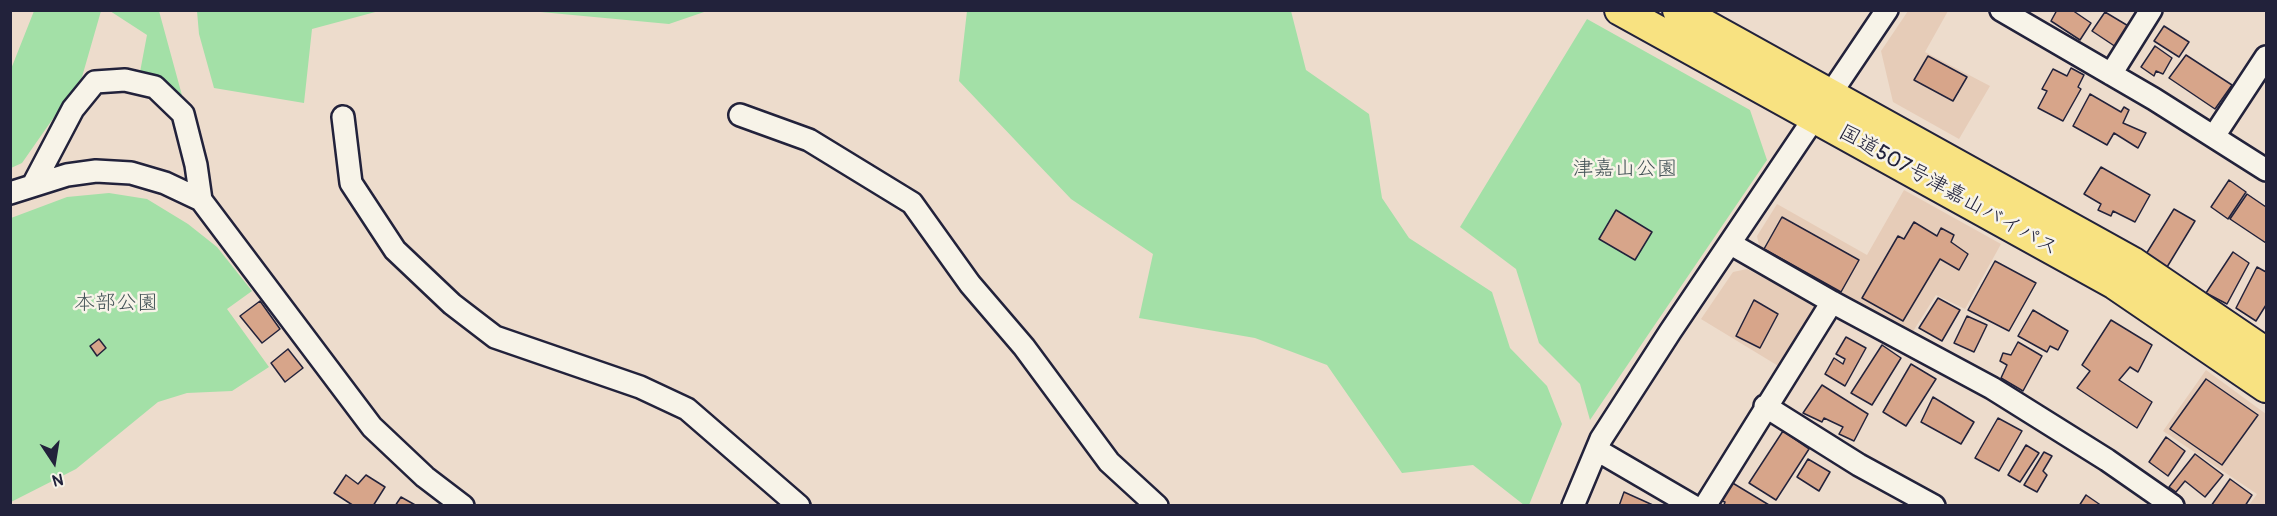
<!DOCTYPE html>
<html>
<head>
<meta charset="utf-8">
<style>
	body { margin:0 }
	#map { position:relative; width:2277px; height:516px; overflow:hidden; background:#eddccc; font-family:Pangolin,sans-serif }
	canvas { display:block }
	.frame { position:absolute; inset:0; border:12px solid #22223b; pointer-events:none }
	.north { position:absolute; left:24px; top:432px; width:60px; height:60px; -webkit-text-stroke:4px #f7f3e8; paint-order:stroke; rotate:168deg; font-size:16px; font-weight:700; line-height:24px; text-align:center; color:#22223b }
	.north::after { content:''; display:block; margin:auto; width:21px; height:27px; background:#22223b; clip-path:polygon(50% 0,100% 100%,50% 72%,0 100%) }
</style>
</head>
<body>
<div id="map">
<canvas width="2277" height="516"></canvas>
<div class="frame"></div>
<div class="north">N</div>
</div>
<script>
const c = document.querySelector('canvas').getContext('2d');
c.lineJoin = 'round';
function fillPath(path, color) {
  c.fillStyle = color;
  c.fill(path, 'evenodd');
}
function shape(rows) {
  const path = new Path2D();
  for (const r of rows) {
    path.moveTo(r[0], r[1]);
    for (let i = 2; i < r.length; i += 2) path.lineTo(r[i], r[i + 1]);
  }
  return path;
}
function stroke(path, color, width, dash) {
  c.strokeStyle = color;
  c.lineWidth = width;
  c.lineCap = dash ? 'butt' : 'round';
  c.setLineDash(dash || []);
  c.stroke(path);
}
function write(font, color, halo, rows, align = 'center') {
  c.font = font + ' Pangolin,"Klee One",sans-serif';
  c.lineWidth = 5;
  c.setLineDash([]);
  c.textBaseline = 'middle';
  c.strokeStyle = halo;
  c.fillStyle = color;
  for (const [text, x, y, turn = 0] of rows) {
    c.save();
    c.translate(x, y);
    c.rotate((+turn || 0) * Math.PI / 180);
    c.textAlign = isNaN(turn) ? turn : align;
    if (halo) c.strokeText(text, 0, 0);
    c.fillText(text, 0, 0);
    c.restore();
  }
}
const built = shape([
	[1908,11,1948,11,1925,52,1990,86,1959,139,1893,102,1881,51],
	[1904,190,2001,244,1965,309,1936,295,1912,333,1760,250,1757,236,1777,204,1867,255],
	[1747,269,1815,304,1817,314,1780,367,1701,319,1733,272],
	[2206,370,2266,414,2266,505,2249,505,2257,494,2163,431]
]);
const green = shape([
	[34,11,101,11,82,77,22,163,11,168,11,69],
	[110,11,159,11,183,99,140,72,147,35],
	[197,11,197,10,379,11,312,29,304,103,214,88,199,34],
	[530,11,707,11,669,24],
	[967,11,1291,11,1306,70,1369,114,1382,198,1409,238,1492,292,1510,348,1547,386,1562,424,1529,505,1524,505,1473,465,1402,473,1327,365,1255,338,1139,318,1153,254,1071,199,959,81],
	[1587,19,1750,110,1767,160,1590,420,1580,384,1539,343,1516,269,1460,227],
	[109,193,147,199,188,224,217,247,252,291,227,309,269,367,232,391,187,393,158,402,76,469,11,502,11,218,67,197]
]);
const building = shape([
	[2057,10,2072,10,2091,23,2080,40,2051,21,2057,10],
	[2105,12,2130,27,2116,47,2092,31,2105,12],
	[2164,26,2189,42,2179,57,2154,41,2164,26],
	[2155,46,2172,58,2163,74,2156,71,2154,76,2141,67,2155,46],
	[2186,55,2232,85,2215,109,2169,78,2186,55],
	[1928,56,1967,77,1953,101,1914,80,1928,56],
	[2071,68,2084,75,2078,87,2081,89,2063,121,2038,108,2047,91,2042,89,2053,69,2067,76,2071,68],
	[2090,94,2121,112,2124,107,2129,110,2123,123,2146,133,2138,148,2114,133,2107,145,2073,126,2090,94],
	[2101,167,2150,195,2135,222,2113,211,2111,216,2098,210,2101,204,2084,194,2101,167],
	[2229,180,2246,192,2228,219,2211,207,2229,180],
	[2247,194,2266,207,2266,243,2230,219,2247,194],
	[2174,209,2195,221,2164,272,2143,259,2174,209],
	[1616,210,1652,232,1635,260,1599,239,1616,210],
	[1782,217,1859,260,1841,292,1764,249,1782,217],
	[1914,222,1937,236,1941,228,1954,235,1951,242,1968,254,1959,270,1940,259,1903,321,1862,298,1898,236,1904,239,1914,222],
	[2233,252,2249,263,2227,304,2206,293,2233,252],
	[1995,261,2036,283,2009,331,1968,310,1995,261],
	[2257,267,2266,272,2266,305,2256,321,2236,308,2257,267],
	[1938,298,1960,310,1942,341,1919,328,1938,298],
	[1754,300,1778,314,1760,348,1736,336,1754,300],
	[260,301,280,329,262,343,240,316,260,301],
	[2033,310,2068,331,2058,350,2050,346,2047,352,2018,336,2033,310],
	[1967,316,1987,325,1974,352,1954,343,1967,316],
	[2111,320,2152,345,2138,372,2130,367,2119,380,2152,402,2137,428,2077,388,2090,371,2082,365,2111,320],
	[1846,337,1866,348,1845,386,1825,374,1834,358,1843,364,1845,359,1836,354,1846,337],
	[99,339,106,348,97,356,90,346,99,339],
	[2018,342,2042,356,2023,391,2001,378,2007,365,2000,361,2003,353,2011,355,2018,342],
	[1882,345,1901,358,1872,405,1851,393,1882,345],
	[288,349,303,368,285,382,271,363,288,349],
	[1911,364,1936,379,1906,426,1883,412,1911,364],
	[2206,379,2258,415,2222,465,2170,429,2206,379],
	[1822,385,1868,414,1854,441,1839,434,1843,427,1824,418,1822,422,1803,413,1822,385],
	[1933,397,1974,422,1961,444,1921,422,1933,397],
	[1998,418,2022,431,1999,471,1975,458,1998,418],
	[1783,431,1809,449,1776,500,1749,483,1783,431],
	[2166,437,2185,451,2168,476,2149,462,2166,437],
	[2026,445,2039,453,2020,482,2008,475,2026,445],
	[2044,452,2052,456,2043,471,2047,475,2037,492,2024,485,2044,452],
	[2195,454,2223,475,2205,497,2185,481,2176,492,2169,487,2195,454],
	[1808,459,1830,472,1819,491,1797,477,1808,459],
	[346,475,358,484,366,475,385,487,373,506,354,506,334,493,346,475],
	[2230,479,2252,495,2245,506,2211,506,2230,479],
	[1731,482,1769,505,1769,506,1724,505,1725,502,1722,501,1731,482],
	[1624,492,1655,506,1619,506,1624,492],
	[2086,495,2102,506,2079,506,2086,495],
	[401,497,417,506,395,506,401,497]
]);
const minor = shape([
	[2001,10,2154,99,2266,170],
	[2111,74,2151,10],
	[740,115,809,140,912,203,970,284,1024,347,1109,462,1157,506],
	[343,117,351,183,395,250,452,304,495,337,640,387,687,409,799,506],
	[2214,136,2266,57],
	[33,185,73,109,95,82,125,80,155,87,183,114,196,165,201,200],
	[10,193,67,175,96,171,131,173,165,183,201,200,372,427,425,477,463,506],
	[1731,244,1832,302,1992,388,2107,460,2173,506],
	[1765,406,1859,465,1934,506],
	[1597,450,1693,506],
	[1573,506,1601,439,1670,332,1887,10],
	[1705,506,1832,302]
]);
const highway = shape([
	[1620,10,2115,284,2266,387],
	[1678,10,2132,262,2266,353]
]);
const parkNames = [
	["津嘉山公園",1625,170],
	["本部公園",116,304]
];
const streetNames = [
	["国道507号津嘉山バイパス",1948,191,29]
];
fillPath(built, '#e6ccb8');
fillPath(green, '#a3e0a7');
fillPath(building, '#d7a58a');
stroke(building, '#22223b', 1.5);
stroke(minor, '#22223b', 26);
stroke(highway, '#22223b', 34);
stroke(minor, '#f7f3e8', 21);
stroke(highway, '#f8e281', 30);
write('21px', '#425256', '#f7f3e8', parkNames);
write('21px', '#22223b', '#f7f3e8', streetNames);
</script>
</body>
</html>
